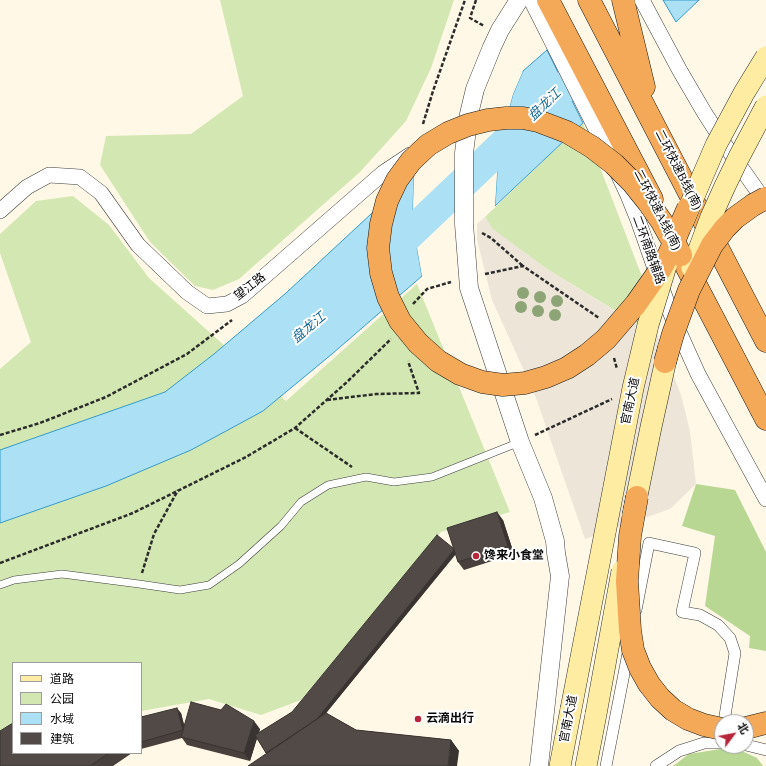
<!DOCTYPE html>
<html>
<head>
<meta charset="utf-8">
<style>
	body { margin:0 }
	#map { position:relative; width:766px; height:766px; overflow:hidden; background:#fff8e6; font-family:"Times New Roman","Noto Sans SC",serif }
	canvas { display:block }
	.legend { position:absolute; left:12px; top:662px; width:130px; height:92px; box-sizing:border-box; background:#fff; border:1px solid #9d9d9d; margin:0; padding:5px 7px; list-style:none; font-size:12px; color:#090909 }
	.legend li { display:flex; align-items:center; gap:8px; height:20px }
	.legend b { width:20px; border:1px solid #9d9d9d }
	.north { position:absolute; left:714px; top:714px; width:40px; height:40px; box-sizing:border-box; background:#fff; border:1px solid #9d9d9d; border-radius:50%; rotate:58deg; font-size:11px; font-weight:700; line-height:16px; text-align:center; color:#090909 }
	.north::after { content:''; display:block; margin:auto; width:14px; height:18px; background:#b62538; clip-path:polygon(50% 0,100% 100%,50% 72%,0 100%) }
</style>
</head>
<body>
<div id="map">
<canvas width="766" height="766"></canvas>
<ul class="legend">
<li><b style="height:5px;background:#feeca2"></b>道路</li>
<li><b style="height:11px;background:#d2e7b2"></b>公园</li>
<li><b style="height:11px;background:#ace0f5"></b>水域</li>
<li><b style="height:11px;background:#524a46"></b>建筑</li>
</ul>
<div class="north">北</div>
</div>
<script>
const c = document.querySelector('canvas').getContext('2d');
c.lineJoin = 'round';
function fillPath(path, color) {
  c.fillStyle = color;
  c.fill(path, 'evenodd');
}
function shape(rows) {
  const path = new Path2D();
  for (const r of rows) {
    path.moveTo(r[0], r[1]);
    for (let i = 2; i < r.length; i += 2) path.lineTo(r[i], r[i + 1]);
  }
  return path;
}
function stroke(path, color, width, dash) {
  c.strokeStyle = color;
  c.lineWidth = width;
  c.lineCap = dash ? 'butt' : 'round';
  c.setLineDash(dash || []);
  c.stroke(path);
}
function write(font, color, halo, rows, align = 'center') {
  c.font = font + ' "Times New Roman","Noto Sans SC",serif';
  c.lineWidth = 4;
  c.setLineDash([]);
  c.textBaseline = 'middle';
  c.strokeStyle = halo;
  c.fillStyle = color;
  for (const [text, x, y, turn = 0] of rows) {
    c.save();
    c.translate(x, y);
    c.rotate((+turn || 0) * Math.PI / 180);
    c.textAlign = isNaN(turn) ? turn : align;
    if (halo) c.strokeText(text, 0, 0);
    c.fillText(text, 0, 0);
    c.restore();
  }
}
const green = shape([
	[220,0,454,0,431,68,406,121,360,172,239,279,213,290,195,286,150,242,100,165,106,136,191,134,243,96],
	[583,123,641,274,654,320,639,325,547,269,492,229,485,217],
	[73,196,109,225,149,278,286,401,417,284,510,512,441,532,301,700,261,715,209,699,141,711,141,663,13,663,13,733,0,741,0,369,31,342,0,253,0,234,36,201]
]);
const forest = shape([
	[696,484,735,490,766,552,766,651,749,648,750,636,705,606,715,536,682,526],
	[733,747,757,758,763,766,673,766,689,754]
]);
const plaza = shape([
	[485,217,493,229,547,269,638,325,654,320,658,336,681,395,690,431,696,484,670,509,585,539,535,395,492,300,477,239,477,224]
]);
const water = shape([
	[663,0,699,0,676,22,663,0],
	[547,50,583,123,495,206,497,174,502,134,513,94,523,71,547,50],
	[414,174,413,209,417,248,422,276,332,354,263,411,191,450,106,486,0,523,0,450,165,392,214,354,286,293,414,174]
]);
const pier = shape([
	[523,71,513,94,502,134,497,174,495,206,494,208,495,174,500,134,511,94,519,75],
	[415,173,415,208,419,248,424,275,422,276,417,248,413,209,414,174]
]);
const river = shape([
	[384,258,565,86]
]);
const path = shape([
	[476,0,470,18,484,26],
	[423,124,433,91,465,0],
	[482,233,491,238,523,266],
	[485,274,523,266,599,318],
	[413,304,427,289,451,282],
	[614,358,617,369],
	[327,400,376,394,419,393,408,361],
	[295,428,352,467],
	[0,435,40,423,106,397,187,354,232,320],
	[535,435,612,399],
	[0,563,133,513,246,457,295,428,347,382,391,339],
	[142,573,154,534,178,490]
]);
const service = shape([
	[0,585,14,580,62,574,139,584,180,590,209,585,239,564,281,526,301,502,328,485,366,477,394,482,432,477,520,442]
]);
const pedestrian = shape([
	[636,610,649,543,695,553,682,612,700,615,718,625,730,638,735,653,724,722],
	[746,745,766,750],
	[606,766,629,648],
	[656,766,679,751,704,743,722,743]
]);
const minor = shape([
	[531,0,612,161,627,193,638,220,671,314,698,374,766,499],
	[642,0,680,71,704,112,725,145,766,203],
	[0,211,27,187,49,175,80,177,101,193,138,245,187,292,207,306,227,304,242,296,383,173,410,155]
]);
const tertiary = shape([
	[519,0,500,30,492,47,475,89,469,114,464,153,464,224,469,288,520,442,543,498,555,541,556,553,560,576,539,766]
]);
const secondary = shape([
	[560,766,571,709],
	[586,766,596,714]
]);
const trunk = shape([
	[548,0,652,199],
	[589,0,766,341],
	[623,0,644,87],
	[686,266,766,419],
	[746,728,766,723]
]);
const secondaryBridge = shape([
	[682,224,716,145,744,93,766,57],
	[692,268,711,217,725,186,739,157,766,106],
	[633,515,651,427,669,346],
	[571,709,633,388,648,325,666,266],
	[596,714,622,571]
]);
const trunkBridge = shape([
	[681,255,675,244,668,233,662,222,648,202,632,182,614,164,592,147,567,132,538,121,523,118,506,118,488,120,468,125,448,133,428,145,411,161,397,180,387,201,381,224,378,248,381,273,388,297,400,321,418,343,438,361,460,374,482,382,503,385,525,383,546,377,567,368,587,355,606,339,636,304,660,270,669,254,673,245,677,234,682,222,688,208],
	[665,362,673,334,689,290,712,245,725,228,735,218,753,205,766,198],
	[637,497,630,536,627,581,630,630,633,650,640,668,649,684,660,698,673,710,688,719,704,725,722,729]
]);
const trees = [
	[523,293],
	[540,297],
	[557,301],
	[521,307],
	[538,311],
	[555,315]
];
const wall = shape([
	[503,520,514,554,464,570,458,562,456,554,326,713,356,730,451,740,459,751,266,753,257,738,250,761,187,745,182,738,141,749,141,717,181,713,184,725,260,729,259,733,292,712,453,548],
	[13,753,132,753,113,766,0,766]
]);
const shadedWall = shape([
	[497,512,503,520,514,554,508,546],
	[455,549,457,552,314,728,312,725],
	[177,708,181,713,187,736,183,730],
	[254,721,260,729,250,761,244,753],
	[451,740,459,751,457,766,448,766]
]);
const building = shape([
	[497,512,508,546,458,562,447,528,497,512],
	[437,535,453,548,454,550,317,719,266,753,255,735,292,712,437,535],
	[191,702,221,710,226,704,254,721,244,753,181,737,191,702],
	[177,708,183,730,141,742,141,717,177,708],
	[326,713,356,730,451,740,448,766,248,766,326,713],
	[13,723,13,753,109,753,90,766,0,766,0,731,13,723]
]);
const markers = [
	[476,556,4,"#b62538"],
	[418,719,4,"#b62538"]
];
const streetNames = [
	["二环快速B线(南)",678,170,63],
	["二环快速A线(南)",657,210,63],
	["二环南路辅路",648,250,70],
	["望江路",250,287,-38],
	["官南大道",631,401,-78],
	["官南大道",569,719,-79]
];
const poiNames = [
	["馋来小食堂",484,556],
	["云滴出行",426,719]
];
const waterNames = [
	["盘龙江",545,105,-44],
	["盘龙江",309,328,-40]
];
fillPath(green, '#d2e7b2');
fillPath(forest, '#b7d792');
fillPath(plaza, '#ece5d8');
fillPath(water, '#ace0f5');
stroke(water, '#359bca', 1);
fillPath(pier, '#fff8e6');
stroke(river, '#ace0f5', 31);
stroke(service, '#3c3c3c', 8);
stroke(pedestrian, '#3c3c3c', 12);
stroke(minor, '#3c3c3c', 16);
stroke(tertiary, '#3c3c3c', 19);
stroke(secondary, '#2b2b2b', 22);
stroke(trunk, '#1a1a1a', 23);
stroke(path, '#2b2b2b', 2.5, [4, 2]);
stroke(service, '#fff', 7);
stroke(pedestrian, '#fff', 11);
stroke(minor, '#fff', 15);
stroke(tertiary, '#fff', 18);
stroke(secondary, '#feeca2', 21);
stroke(trunk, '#f4a958', 22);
stroke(secondaryBridge, '#2b2b2b', 22, []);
stroke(trunkBridge, '#1a1a1a', 23, []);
stroke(secondaryBridge, '#feeca2', 21);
stroke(trunkBridge, '#f4a958', 22);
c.fillStyle = '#8da477';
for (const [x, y] of trees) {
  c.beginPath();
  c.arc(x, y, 6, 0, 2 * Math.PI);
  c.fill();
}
fillPath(wall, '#47403c');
fillPath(shadedWall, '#393431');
fillPath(building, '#524a46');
stroke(building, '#393431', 1);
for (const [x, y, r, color] of markers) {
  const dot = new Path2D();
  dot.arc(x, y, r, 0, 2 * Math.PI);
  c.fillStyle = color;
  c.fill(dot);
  stroke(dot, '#fff', 1.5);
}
write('12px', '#090909', '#fff', streetNames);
write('bold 12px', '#090909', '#fff', poiNames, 'left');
write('italic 13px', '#176a97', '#fff', waterNames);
</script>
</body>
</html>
